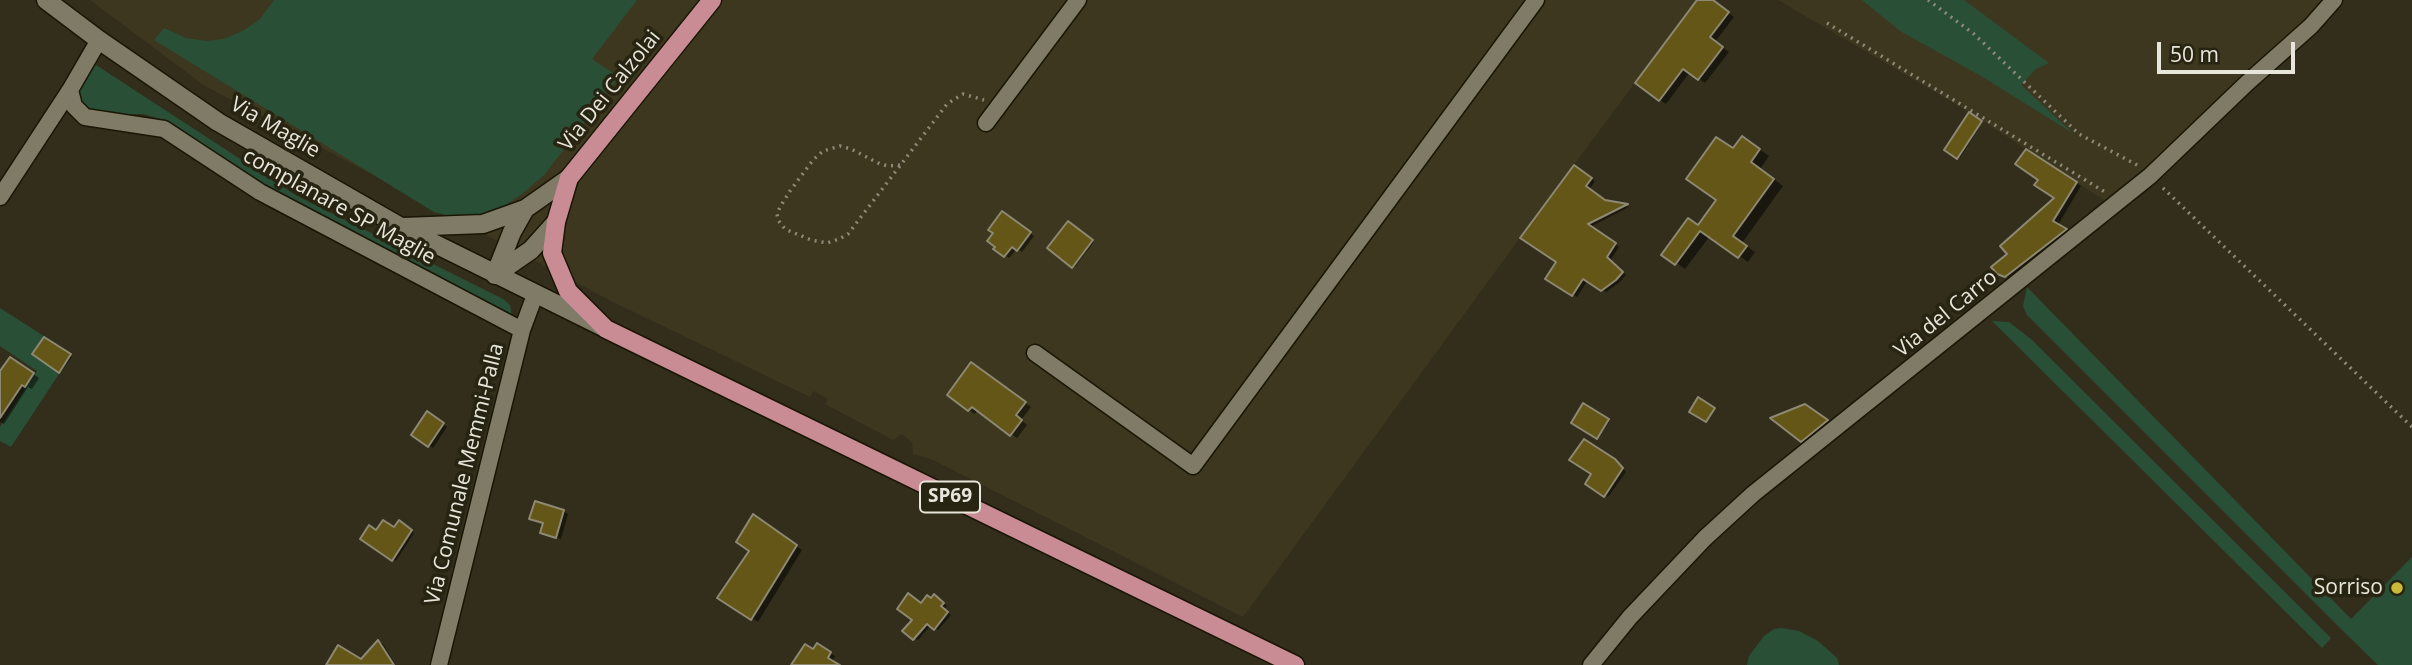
<!DOCTYPE html>
<html>
<head>
<meta charset="utf-8">
<style>
	body { margin:0 }
	#map { position:relative; width:2412px; height:665px; overflow:hidden; background:#322e1b; font-family:"Open Sans",sans-serif }
	canvas { display:block }
	.scale { position:absolute; left:2157px; top:42px; width:138px; height:32px; box-sizing:border-box; border:4px solid #e8e6da; border-top:0; padding-left:9px; font-size:21px; line-height:24px; white-space:nowrap; color:#e8e6da; -webkit-text-stroke:5px #282412; paint-order:stroke }
</style>
</head>
<body>
<div id="map">
<canvas width="2412" height="665"></canvas>
<div class="scale">50 m</div>
</div>
<script>
const c = document.querySelector('canvas').getContext('2d');
c.lineJoin = 'round';
function fillPath(path, color) {
  c.fillStyle = color;
  c.fill(path, 'evenodd');
}
function shape(rows) {
  const path = new Path2D();
  for (const r of rows) {
    path.moveTo(r[0], r[1]);
    for (let i = 2; i < r.length; i += 2) path.lineTo(r[i], r[i + 1]);
  }
  return path;
}
function stroke(path, color, width, dash) {
  c.strokeStyle = color;
  c.lineWidth = width;
  c.lineCap = dash ? 'butt' : 'round';
  c.setLineDash(dash || []);
  c.stroke(path);
}
function write(font, color, halo, rows, align = 'center') {
  c.font = font + ' "Open Sans",sans-serif';
  c.lineWidth = 7;
  c.setLineDash([]);
  c.textBaseline = 'middle';
  c.strokeStyle = halo;
  c.fillStyle = color;
  for (const [text, x, y, turn = 0] of rows) {
    c.save();
    c.translate(x, y);
    c.rotate((+turn || 0) * Math.PI / 180);
    c.textAlign = isNaN(turn) ? turn : align;
    if (halo) c.strokeText(text, 0, 0);
    c.fillText(text, 0, 0);
    c.restore();
  }
}
const built = shape([
	[90,0,1697,0,1549,198,1243,617,931,459,913,454,912,442,902,434,893,440,825,404,828,399,814,391,810,397,611,301,205,86],
	[1778,0,2327,0,2167,153,2107,202,1969,112]
]);
const green = shape([
	[274,0,637,0,592,59,619,77,545,174,522,194,501,208,478,216,453,217,434,212,154,40,164,28,186,38,207,41,223,39,243,31,260,19],
	[1862,0,1964,0,2049,63,2036,69,2021,85,2074,134,1981,76,1900,31],
	[93,63,297,196,503,299,510,305,512,317,283,196,164,120,143,114,91,114,81,101,79,91],
	[2027,287,2351,619,2412,557,2412,665,2378,665,2341,629,2027,315,2023,306],
	[0,308,72,354,11,447,0,441,0,427,37,371,0,346],
	[1992,321,2009,322,2031,339,2331,638,2322,648],
	[1781,628,1799,631,1818,641,1837,658,1839,665,1747,665,1749,656,1764,636,1774,629]
]);
const shadow = shape([
	[1699,0,1711,0,1734,17,1715,42,1729,52,1705,83,1690,72,1666,104,1637,83],
	[1969,115,1982,123,1960,158,1946,150],
	[1743,138,1769,156,1760,169,1783,186,1742,243,1755,252,1748,262,1710,236,1685,269,1664,254,1700,226,1718,200,1734,150],
	[2026,151,2081,186,2058,225,2070,233,2013,279,2005,276,2009,254,2057,198,2041,179],
	[1574,167,1595,181,1589,190,1606,202,1629,207,1590,227,1619,247,1610,261,1626,275,1620,282,1606,292,1588,280,1577,297,1547,278,1559,261],
	[1007,215,1034,236,1022,252,1017,249,1009,258,996,249,995,232],
	[1068,223,1094,242,1075,267,1050,248],
	[44,339,72,357,61,372,34,354],
	[16,362,39,378,32,389,28,387,4,424,0,422,0,372],
	[978,368,1031,407,1021,420,1027,425,1017,438,978,410,975,414,969,410],
	[1584,406,1609,422,1599,438,1574,423],
	[1810,409,1831,424,1807,443,1802,441],
	[427,414,447,427,433,448,413,435],
	[1619,464,1626,472,1608,497,1587,483],
	[563,511,568,514,561,539,542,533,545,524,531,518],
	[754,516,782,533,780,536,802,550,758,622,719,598,751,550],
	[399,523,414,533,396,561,362,538,377,532,395,530],
	[938,598,947,606,944,609,951,615,938,630,931,625,918,640,914,638,914,620,921,605],
	[379,642,383,644,395,664,328,665,361,661],
	[818,646,835,656,830,665,793,665,814,651]
]);
const building = shape([
	[1697,0,1713,0,1729,12,1710,37,1723,47,1698,80,1683,69,1659,101,1635,83,1697,0],
	[1969,112,1982,121,1957,159,1944,150,1969,112],
	[1742,136,1760,149,1751,162,1774,179,1733,236,1747,246,1738,258,1700,231,1675,265,1661,255,1688,218,1698,225,1716,200,1686,179,1716,137,1733,148,1742,136],
	[2026,149,2077,182,2053,221,2067,229,2005,277,1997,274,1991,267,2007,254,2000,246,2054,198,2034,185,2038,180,2015,164,2026,149],
	[1574,165,1592,178,1586,186,1605,200,1628,204,1588,224,1616,243,1607,257,1623,272,1616,280,1601,291,1583,279,1572,296,1545,279,1556,262,1520,238,1574,165],
	[1002,211,1031,232,1017,251,1012,247,1004,257,993,249,995,247,987,241,993,233,988,230,1002,211],
	[1068,221,1093,240,1072,268,1047,248,1068,221],
	[44,337,71,354,59,373,32,354,44,337],
	[10,357,34,373,25,387,22,385,0,418,0,371,10,357],
	[971,362,1026,402,1016,415,1022,420,1010,436,972,407,968,411,947,395,971,362],
	[1698,397,1715,408,1706,422,1689,412,1698,397],
	[1583,403,1609,419,1597,439,1571,423,1583,403],
	[1805,404,1828,420,1801,442,1770,418,1805,404],
	[427,411,444,423,428,447,411,435,427,411],
	[1584,439,1615,459,1623,468,1604,497,1585,484,1591,474,1569,460,1584,439],
	[535,501,564,510,556,538,540,533,543,523,529,519,535,501],
	[753,514,797,545,751,620,717,598,749,551,736,542,753,514],
	[383,520,394,527,399,520,412,530,392,561,360,539,369,525,376,530,383,520],
	[908,593,921,603,927,595,931,598,934,594,944,603,941,606,948,612,934,630,927,624,913,640,902,631,912,620,897,609,908,593],
	[378,640,394,665,326,665,338,645,361,659,378,640],
	[817,643,831,652,828,658,840,665,791,665,805,644,813,649,817,643]
]);
const path = shape([
	[1928,0,1974,34,2079,134,2139,166],
	[1827,23,2105,192],
	[900,165,888,166,880,164,851,149,840,146,823,151,813,160,790,191,780,207,777,214,778,220,785,229,811,240,827,243,839,239,848,234,947,104,963,94,984,100],
	[2163,188,2412,427]
]);
const minor = shape([
	[70,90,74,106,85,117,164,129,260,192,522,330],
	[986,123,1078,0],
	[0,197,70,90,99,40],
	[1035,353,1193,466,1536,0],
	[439,665,522,330,535,295],
	[1591,665,1630,617,1705,538,1753,494,2150,176,2247,83,2311,26,2334,0]
]);
const tertiary = shape([
	[46,0,99,40,218,122,401,227,603,327],
	[403,227,483,224,525,209,569,178],
	[495,275,531,250,556,222],
	[495,275,512,232,525,209]
]);
const primary = shape([
	[712,0,569,178,556,222,552,253,568,291,606,329,1295,665]
]);
const markers = [
	[2397,588,7,"#c9ba3a"]
];
const shields = [
	[950,497,60]
];
const shieldNames = [
	["SP69",950,497]
];
const streetNames = [
	["Via Dei Calzolai",610,91,-51],
	["Via Maglie",275,128,30],
	["complanare SP Maglie",339,207,29],
	["Via del Carro",1946,314,-39],
	["Via Comunale Memmi-Palla",465,474,-76]
];
const poiNames = [
	["Sorriso",2383,588]
];
fillPath(built, '#3c371e');
fillPath(green, '#295036');
fillPath(shadow, '#0007');
fillPath(building, '#645616');
stroke(building, '#8d8974', 2);
stroke(minor, '#1a1605', 19);
stroke(tertiary, '#1a1605', 21);
stroke(primary, '#1a1605', 21);
stroke(path, '#8d8a7b', 3.5, [2, 5]);
stroke(minor, '#7f7b66', 16);
stroke(tertiary, '#7f7b66', 18);
stroke(primary, '#c98c95', 18);
for (const [x, y, r, color] of markers) {
  const dot = new Path2D();
  dot.arc(x, y, r, 0, 2 * Math.PI);
  c.fillStyle = color;
  c.fill(dot);
  stroke(dot, '#282412', 2.5);
}
for (const [x, y, w] of shields) {
  const box = new Path2D();
  box.roundRect(x - w / 2, y - 15.5, w, 31, 5);
  c.fillStyle = '#282412';
  c.fill(box);
  stroke(box, '#e8e6da', 2);
}
write('bold 19px', '#e8e6da', null, shieldNames);
write('21px', '#e8e6da', '#282412', streetNames);
write('21px', '#e8e6da', '#282412', poiNames, 'right');
</script>
</body>
</html>
